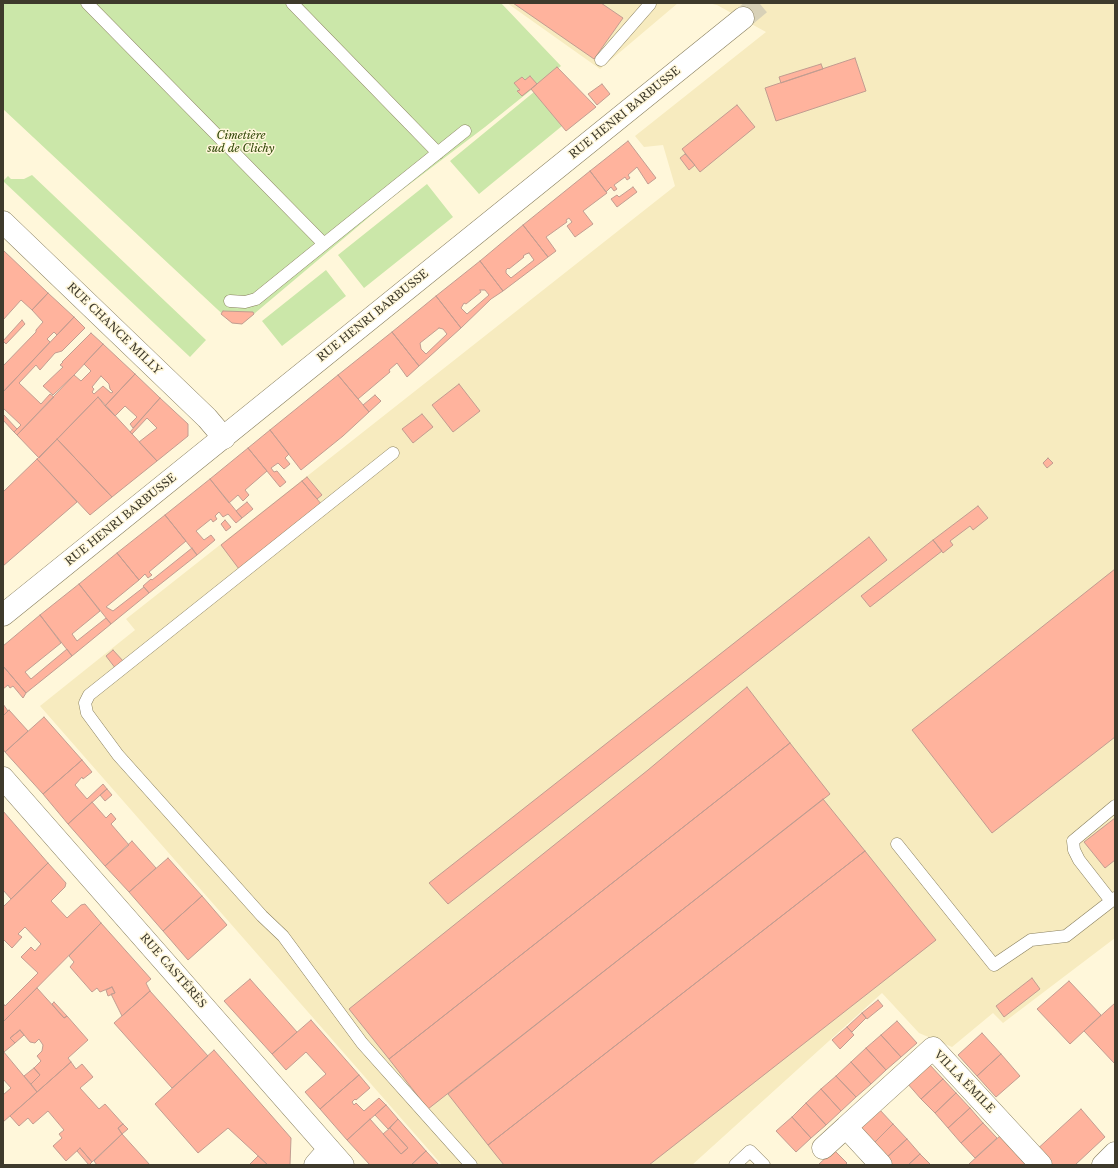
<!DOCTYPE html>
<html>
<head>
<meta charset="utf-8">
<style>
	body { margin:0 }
	#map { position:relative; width:1118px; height:1168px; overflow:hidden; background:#fff7da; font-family:"Libre Baskerville",serif }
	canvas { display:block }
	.frame { position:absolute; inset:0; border:4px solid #3e3a2c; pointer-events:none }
</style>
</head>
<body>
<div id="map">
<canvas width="1118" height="1168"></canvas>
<div class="frame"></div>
</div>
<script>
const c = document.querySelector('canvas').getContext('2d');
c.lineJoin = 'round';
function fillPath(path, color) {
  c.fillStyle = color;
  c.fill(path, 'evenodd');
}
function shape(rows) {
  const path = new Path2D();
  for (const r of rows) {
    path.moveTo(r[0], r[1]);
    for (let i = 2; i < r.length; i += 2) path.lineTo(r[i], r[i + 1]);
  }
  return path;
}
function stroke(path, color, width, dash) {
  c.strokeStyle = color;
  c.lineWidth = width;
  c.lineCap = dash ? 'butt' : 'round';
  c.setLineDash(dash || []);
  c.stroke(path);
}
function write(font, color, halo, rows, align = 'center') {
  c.font = font + ' "Libre Baskerville",serif';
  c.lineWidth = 3;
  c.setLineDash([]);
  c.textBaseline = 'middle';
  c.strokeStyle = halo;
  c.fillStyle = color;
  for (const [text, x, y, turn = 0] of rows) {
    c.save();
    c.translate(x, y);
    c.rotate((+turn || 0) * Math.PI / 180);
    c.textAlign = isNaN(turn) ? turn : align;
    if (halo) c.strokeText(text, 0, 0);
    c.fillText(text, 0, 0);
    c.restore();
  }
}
const built = shape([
	[507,3,678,3,600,69],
	[708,3,1115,3,1115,938,1003,1023,993,1013,952,1047,919,1033,882,993,692,1165,442,1165,40,706,135,630,126,619,675,186,663,145,644,147,635,136,766,32,717,5]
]);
const green = shape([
	[3,3,501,3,561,66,485,127,394,196,242,324,232,323,3,109],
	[534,92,562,126,479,194,450,161],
	[32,175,206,340,190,357,3,181,8,176,11,179,24,179],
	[427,184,453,217,364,288,338,255],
	[326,270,346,296,282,346,262,321]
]);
const building = shape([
	[513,3,601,3,623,18,594,59,513,3],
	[855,58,866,91,776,121,765,88,855,58],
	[821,64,823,69,781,83,779,77,821,64],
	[557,67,596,107,566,131,531,89,557,67],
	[530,76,537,84,522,96,517,91,520,90,514,83,522,77,525,80,530,76],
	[602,84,610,94,597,105,588,94,602,84],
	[737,105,755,127,700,172,682,149,737,105],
	[628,141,656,178,648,184,637,167,628,175,630,178,627,180,625,177,614,185,617,189,614,191,611,187,606,192,590,171,628,141],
	[685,154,695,165,689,170,680,158,685,154],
	[590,171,607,193,583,211,593,224,575,237,567,226,572,222,569,218,566,220,567,222,546,237,556,251,548,257,523,225,590,171],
	[633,187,637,192,617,207,611,199,617,195,619,197,633,187],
	[523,225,548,257,503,291,480,261,523,225],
	[529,253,534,260,511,278,506,273,506,270,508,268,509,269,524,257,523,256,526,254,529,253],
	[3,250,48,293,32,310,21,300,3,320,3,250],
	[480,261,503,291,491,299,461,328,436,296,480,261],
	[480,290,485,290,489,295,467,314,461,308,464,303,466,304,481,292,480,290],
	[48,293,74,317,57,335,54,332,47,339,50,342,3,392,3,366,36,332,36,330,43,322,32,310,48,293],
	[436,296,461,328,419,366,392,332,436,296],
	[439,328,443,329,447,334,426,354,421,349,420,343,439,328],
	[223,311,253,312,254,314,242,324,232,323,221,314,223,311],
	[74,317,85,328,62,351,55,353,40,370,36,365,19,383,41,404,50,394,54,397,17,435,14,432,21,425,3,408,3,392,74,317],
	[22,320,25,324,6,344,3,341,22,320],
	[392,332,419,366,407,377,397,363,389,370,390,372,358,399,338,375,392,332],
	[91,333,103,344,74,375,53,395,43,386,63,367,60,365,63,362,62,362,91,333],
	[103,344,135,374,105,406,98,397,39,458,17,435,74,375,81,381,91,371,84,364,103,344],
	[101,376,109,384,110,389,113,392,111,393,103,386,94,394,92,392,94,389,92,387,101,376],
	[135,374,160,398,133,428,130,424,137,417,125,406,115,416,105,406,135,374],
	[338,375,369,412,343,436,301,470,270,430,338,375],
	[459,384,480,411,453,432,432,405,459,384],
	[375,395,381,401,369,412,363,405,375,395],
	[98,397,157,461,112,497,57,439,98,397],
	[160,398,188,424,188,436,157,461,139,442,157,428,147,418,132,434,130,432,160,398],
	[3,414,17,429,14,432,3,420,3,414],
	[422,414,433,427,413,443,402,429,422,414],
	[270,430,289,454,285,458,290,464,284,469,278,463,271,468,274,472,277,471,286,482,280,487,248,448,270,430],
	[57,439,112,497,90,515,37,459,57,439],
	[248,448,267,471,245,490,249,495,243,501,238,495,229,503,210,479,248,448],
	[1048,458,1053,463,1047,468,1043,463,1048,458],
	[37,459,77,502,3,566,3,492,37,459],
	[307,477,322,495,317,499,302,481,307,477],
	[210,479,242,518,236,523,228,514,223,517,219,512,215,516,217,519,213,522,211,519,196,531,204,540,211,535,215,540,197,555,165,515,210,479],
	[302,481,322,505,239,569,221,545,302,481],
	[247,502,253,509,242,518,236,511,247,502],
	[978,506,988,518,973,530,970,526,950,541,953,545,943,553,933,540,978,506],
	[165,515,186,541,149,572,152,575,148,578,145,574,139,580,117,553,165,515],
	[225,520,231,527,226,531,221,524,225,520],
	[869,537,887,560,448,904,429,883,869,537],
	[933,540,942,551,870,607,861,596,933,540],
	[192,548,197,555,149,593,143,586,151,579,152,580,192,548],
	[117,553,139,580,106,607,113,611,144,587,149,593,111,624,79,584,117,553],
	[1115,569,1115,737,992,833,912,730,1115,569],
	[79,584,100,611,72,634,77,641,106,618,111,624,72,656,40,615,79,584],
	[40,615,61,643,25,672,31,679,67,649,72,656,26,693,3,666,3,646,40,615],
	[113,650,124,662,116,669,106,656,113,650],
	[3,666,26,693,23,698,13,686,10,688,8,685,3,689,3,666],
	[747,687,790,743,389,1059,349,1009,648,770,747,687],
	[3,704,8,711,3,716,3,704],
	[9,710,28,731,5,752,3,749,3,716,9,710],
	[44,717,82,760,43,794,5,752,44,717],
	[790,743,830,794,428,1109,389,1059,790,743],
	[82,760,92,772,83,779,82,777,75,785,87,799,103,784,107,789,68,824,43,794,82,760],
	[107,789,112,795,105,801,100,795,107,789],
	[823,799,865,851,488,1145,448,1094,823,799],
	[92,802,106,818,111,813,116,819,111,824,129,845,105,866,68,824,92,802],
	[3,811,48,863,11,899,3,890,3,811],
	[1115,818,1115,860,1105,868,1084,842,1115,818],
	[132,841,156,868,129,892,105,866,132,841],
	[865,851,936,940,649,1165,504,1165,488,1145,865,851],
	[168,858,202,896,163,931,129,892,168,858],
	[48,863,66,883,65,887,51,901,67,918,81,905,85,904,101,923,3,1022,3,1003,5,1006,38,973,21,957,31,947,35,951,41,944,25,927,18,934,22,937,12,948,3,939,3,907,48,863],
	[202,896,227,925,188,960,163,931,202,896],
	[101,923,151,979,146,983,150,991,122,1016,111,994,115,993,112,987,100,992,97,988,92,992,70,967,74,962,69,956,101,923],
	[1032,978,1040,989,1004,1017,996,1006,1032,978],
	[250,979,297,1032,272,1054,224,1001,250,979],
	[1069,981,1101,1015,1070,1044,1037,1009,1069,981],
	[112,987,115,993,108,996,106,990,112,987],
	[37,988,64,1018,67,1016,88,1040,68,1058,71,1062,37,1092,31,1084,40,1075,34,1068,41,1061,37,1056,42,1051,43,1045,39,1039,35,1043,30,1042,20,1030,10,1038,15,1043,4,1052,3,1051,3,1022,37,988],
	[150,991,208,1056,172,1088,114,1023,150,991],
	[878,1000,883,1006,867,1019,862,1013,878,1000],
	[54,1002,67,1016,64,1018,52,1004,54,1002],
	[1115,1003,1115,1063,1114,1063,1084,1031,1115,1003],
	[862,1013,866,1018,852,1032,847,1027,862,1013],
	[311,1020,359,1075,320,1109,305,1092,326,1074,306,1052,286,1070,272,1054,311,1020],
	[897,1021,917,1043,901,1057,881,1035,897,1021],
	[847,1027,854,1035,840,1049,832,1040,847,1027],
	[20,1030,24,1035,15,1043,10,1038,20,1030],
	[982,1033,1001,1054,977,1076,958,1055,982,1033],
	[881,1035,901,1057,886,1070,866,1048,881,1035],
	[866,1048,886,1070,871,1084,851,1062,866,1048],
	[214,1050,291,1138,290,1165,268,1165,228,1128,198,1153,155,1104,214,1050],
	[3,1051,37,1092,3,1122,3,1095,11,1088,3,1079,3,1051],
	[1001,1054,1020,1076,996,1097,977,1076,1001,1054],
	[71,1062,76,1069,82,1064,93,1077,80,1088,99,1109,105,1104,123,1124,118,1128,122,1134,92,1162,80,1148,66,1161,53,1146,62,1138,59,1134,64,1130,48,1111,33,1124,28,1118,19,1126,10,1116,71,1062],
	[851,1062,871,1084,856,1097,836,1076,851,1062],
	[929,1064,943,1079,921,1099,907,1083,929,1064],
	[34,1068,40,1075,31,1084,24,1076,34,1068],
	[359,1075,370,1088,356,1100,355,1099,352,1102,354,1105,356,1103,364,1111,379,1098,386,1105,347,1140,320,1109,359,1075],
	[836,1076,856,1097,841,1111,821,1089,836,1076],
	[943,1079,956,1093,935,1113,921,1099,943,1079],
	[821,1089,841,1111,826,1125,806,1103,821,1089],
	[956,1093,970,1108,948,1128,935,1113,956,1093],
	[806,1103,826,1125,811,1138,792,1117,806,1103],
	[386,1105,398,1119,388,1129,375,1115,386,1105],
	[970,1108,983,1123,961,1143,948,1128,970,1108],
	[879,1109,893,1124,872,1145,857,1129,879,1109],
	[1081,1109,1105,1137,1075,1165,1046,1165,1034,1152,1081,1109],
	[792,1117,811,1138,796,1152,776,1131,792,1117],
	[370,1119,401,1154,408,1148,390,1128,398,1119,426,1151,411,1165,370,1165,347,1140,370,1119],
	[983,1123,997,1138,975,1158,961,1143,983,1123],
	[123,1124,128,1129,122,1134,118,1128,123,1124],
	[893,1124,907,1139,885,1159,872,1145,893,1124],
	[390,1128,408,1148,401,1154,383,1134,390,1128],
	[122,1134,150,1165,97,1165,94,1161,122,1134],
	[1001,1135,1028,1165,970,1165,969,1164,1001,1135],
	[907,1139,920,1154,908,1165,890,1165,885,1159,907,1139],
	[80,1148,92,1162,89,1165,77,1151,80,1148],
	[834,1150,847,1163,845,1165,818,1165,834,1150],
	[426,1151,439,1165,411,1165,426,1151],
	[920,1154,931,1165,908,1165,920,1154],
	[258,1156,268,1165,249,1165,258,1156]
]);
const tertiaryTunnel = shape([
	[743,18,761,3]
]);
const service = shape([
	[87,3,324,244,465,131],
	[292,3,438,153],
	[601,60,650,4,649,3],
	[230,301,245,302,256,299,324,244],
	[393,453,89,695,85,703,87,713,118,755,262,916,283,936,362,1043,471,1165],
	[897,844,994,965,1031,940,1066,936,1115,898],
	[1111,901,1079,860,1074,850,1073,841,1115,806],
	[735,1165,750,1151,764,1165]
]);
const minor = shape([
	[3,222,207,418,224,438],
	[3,778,343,1165],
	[823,1148,846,1127],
	[315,1165,329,1149],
	[881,1165,846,1127,933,1048,1041,1165],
	[1103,1165,1115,1153]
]);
const tertiary = shape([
	[3,615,743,18]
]);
const streetNames = [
	["RUE HENRI BARBUSSE",625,113,-39],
	["RUE HENRI BARBUSSE",373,316,-39],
	["RUE CHANCE MILLY",114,329,44],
	["RUE HENRI BARBUSSE",121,520,-39],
	["RUE CASTÉRÈS",173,971,49],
	["VILLA ÉMILE",964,1082,46]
];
const parkNames = [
	["Cimetière",241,136],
	["sud de Clichy",241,149]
];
fillPath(built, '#f7ebbf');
fillPath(green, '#cbe7a9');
fillPath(building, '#ffb39d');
stroke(building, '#c29c90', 1);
stroke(tertiaryTunnel, '#d8d1b7', 22, [22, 11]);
stroke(service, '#887f5e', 13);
stroke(minor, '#887f5e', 23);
stroke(tertiary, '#887f5e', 23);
stroke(service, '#fff', 12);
stroke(minor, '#fff', 22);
stroke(tertiary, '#fff', 22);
write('11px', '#3e3a2c', '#fff7da', streetNames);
write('italic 11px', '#2f4506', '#fff7da', parkNames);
</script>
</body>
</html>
